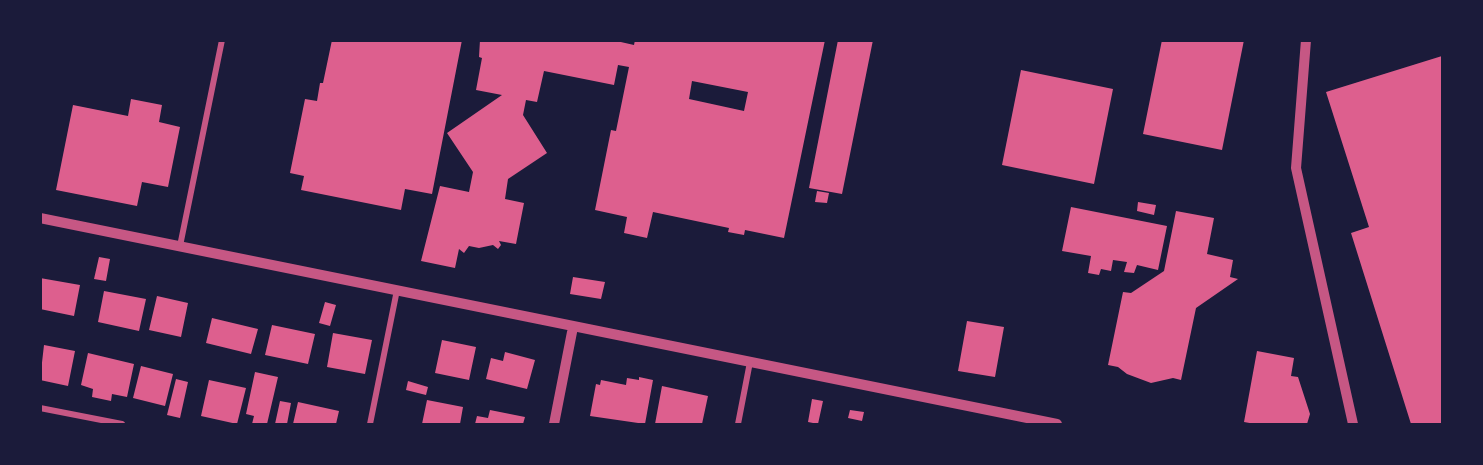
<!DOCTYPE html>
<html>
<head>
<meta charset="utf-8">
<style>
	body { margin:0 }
	#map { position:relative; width:1483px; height:465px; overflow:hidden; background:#1b1b3a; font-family:"Noto Sans",sans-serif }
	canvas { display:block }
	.frame { position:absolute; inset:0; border:42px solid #1b1b3a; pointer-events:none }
</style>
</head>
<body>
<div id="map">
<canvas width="1483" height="465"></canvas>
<div class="frame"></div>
</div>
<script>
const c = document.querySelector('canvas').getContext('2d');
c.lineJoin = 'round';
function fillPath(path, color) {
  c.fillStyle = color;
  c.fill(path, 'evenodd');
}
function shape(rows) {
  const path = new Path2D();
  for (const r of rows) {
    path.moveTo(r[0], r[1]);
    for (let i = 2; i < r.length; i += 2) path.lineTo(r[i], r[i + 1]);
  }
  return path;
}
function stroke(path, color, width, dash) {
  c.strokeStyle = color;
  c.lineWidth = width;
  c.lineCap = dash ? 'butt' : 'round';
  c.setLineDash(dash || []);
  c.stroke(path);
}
const building = shape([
	[332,40,462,40,432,194,405,189,401,210,301,190,304,176,290,173,305,99,317,101,320,83,323,83],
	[480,40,612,40,634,45,635,40,825,40,784,238,745,230,744,235,728,232,729,228,653,212,647,238,624,233,627,217,595,210,611,130,616,131,629,67,618,65,614,85,544,71,537,102,526,100,523,115,547,153,508,179,505,199,524,203,516,244,499,241,501,245,498,249,493,245,479,248,469,246,464,253,459,249,455,268,421,261,440,186,469,192,473,172,447,133,502,95,476,90,482,58,479,57],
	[692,81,748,92,744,111,689,99],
	[838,40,873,40,842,194,809,188],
	[1162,40,1244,40,1222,150,1143,134],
	[1442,56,1442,424,1411,424,1351,233,1369,227,1326,92],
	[1021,70,1113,89,1094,184,1002,165],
	[131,99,162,105,159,122,180,127,168,187,142,182,137,206,56,190,73,105,128,116],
	[817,191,829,193,827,203,815,202],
	[1138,202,1156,205,1154,215,1137,211],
	[1071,207,1167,226,1158,270,1137,265,1134,273,1124,272,1127,262,1113,260,1111,271,1101,269,1099,275,1088,273,1091,256,1062,251],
	[1176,211,1214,218,1207,254,1233,260,1230,277,1238,279,1196,308,1181,380,1173,378,1151,383,1127,374,1118,367,1108,365,1123,292,1131,293,1164,271],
	[99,257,110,259,106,281,94,279],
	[573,277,605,282,601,299,570,294],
	[40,278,80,285,74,316,40,309],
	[104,291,146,299,139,331,98,322],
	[157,296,188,303,181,337,149,330],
	[325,302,336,305,330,326,319,323],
	[212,318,258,329,251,354,206,343],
	[967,321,1004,327,995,377,958,371],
	[272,325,315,334,308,364,265,355],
	[333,333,372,340,365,374,327,367],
	[442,340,476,347,469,380,435,373],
	[44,345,75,351,68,386,40,380],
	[1257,351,1294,358,1291,376,1298,377,1310,414,1307,424,1255,424,1244,422],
	[505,352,535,360,527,389,486,379,491,358,503,361],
	[88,353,134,364,127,397,112,394,111,401,92,397,93,389,81,385],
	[141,366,173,374,165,406,133,398],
	[255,372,278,377,267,424,252,424,254,416,246,414],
	[639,377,653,380,645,424,590,416,596,384,600,385,601,380,626,385,627,378,639,380],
	[176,379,188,382,180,418,167,415],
	[209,380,246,388,237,424,201,416],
	[408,381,428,387,426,395,406,390],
	[662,386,708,396,702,424,655,424],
	[812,399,823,401,818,424,808,422],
	[427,400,463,407,460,424,422,424],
	[280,401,291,403,287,424,275,424],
	[298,402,339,411,336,424,293,424],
	[490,410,525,417,523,424,475,424,477,416,488,418],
	[850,410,864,412,862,421,848,418]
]);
const minor = shape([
	[180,246,222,40],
	[40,408,122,424],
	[370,424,397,290],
	[738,424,750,362]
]);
const tertiary = shape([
	[1306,40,1296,168,1353,424],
	[40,218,1057,424],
	[554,424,573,327]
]);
fillPath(building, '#dd5f8e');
stroke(minor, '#c65784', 6);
stroke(tertiary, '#c65784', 10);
</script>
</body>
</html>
